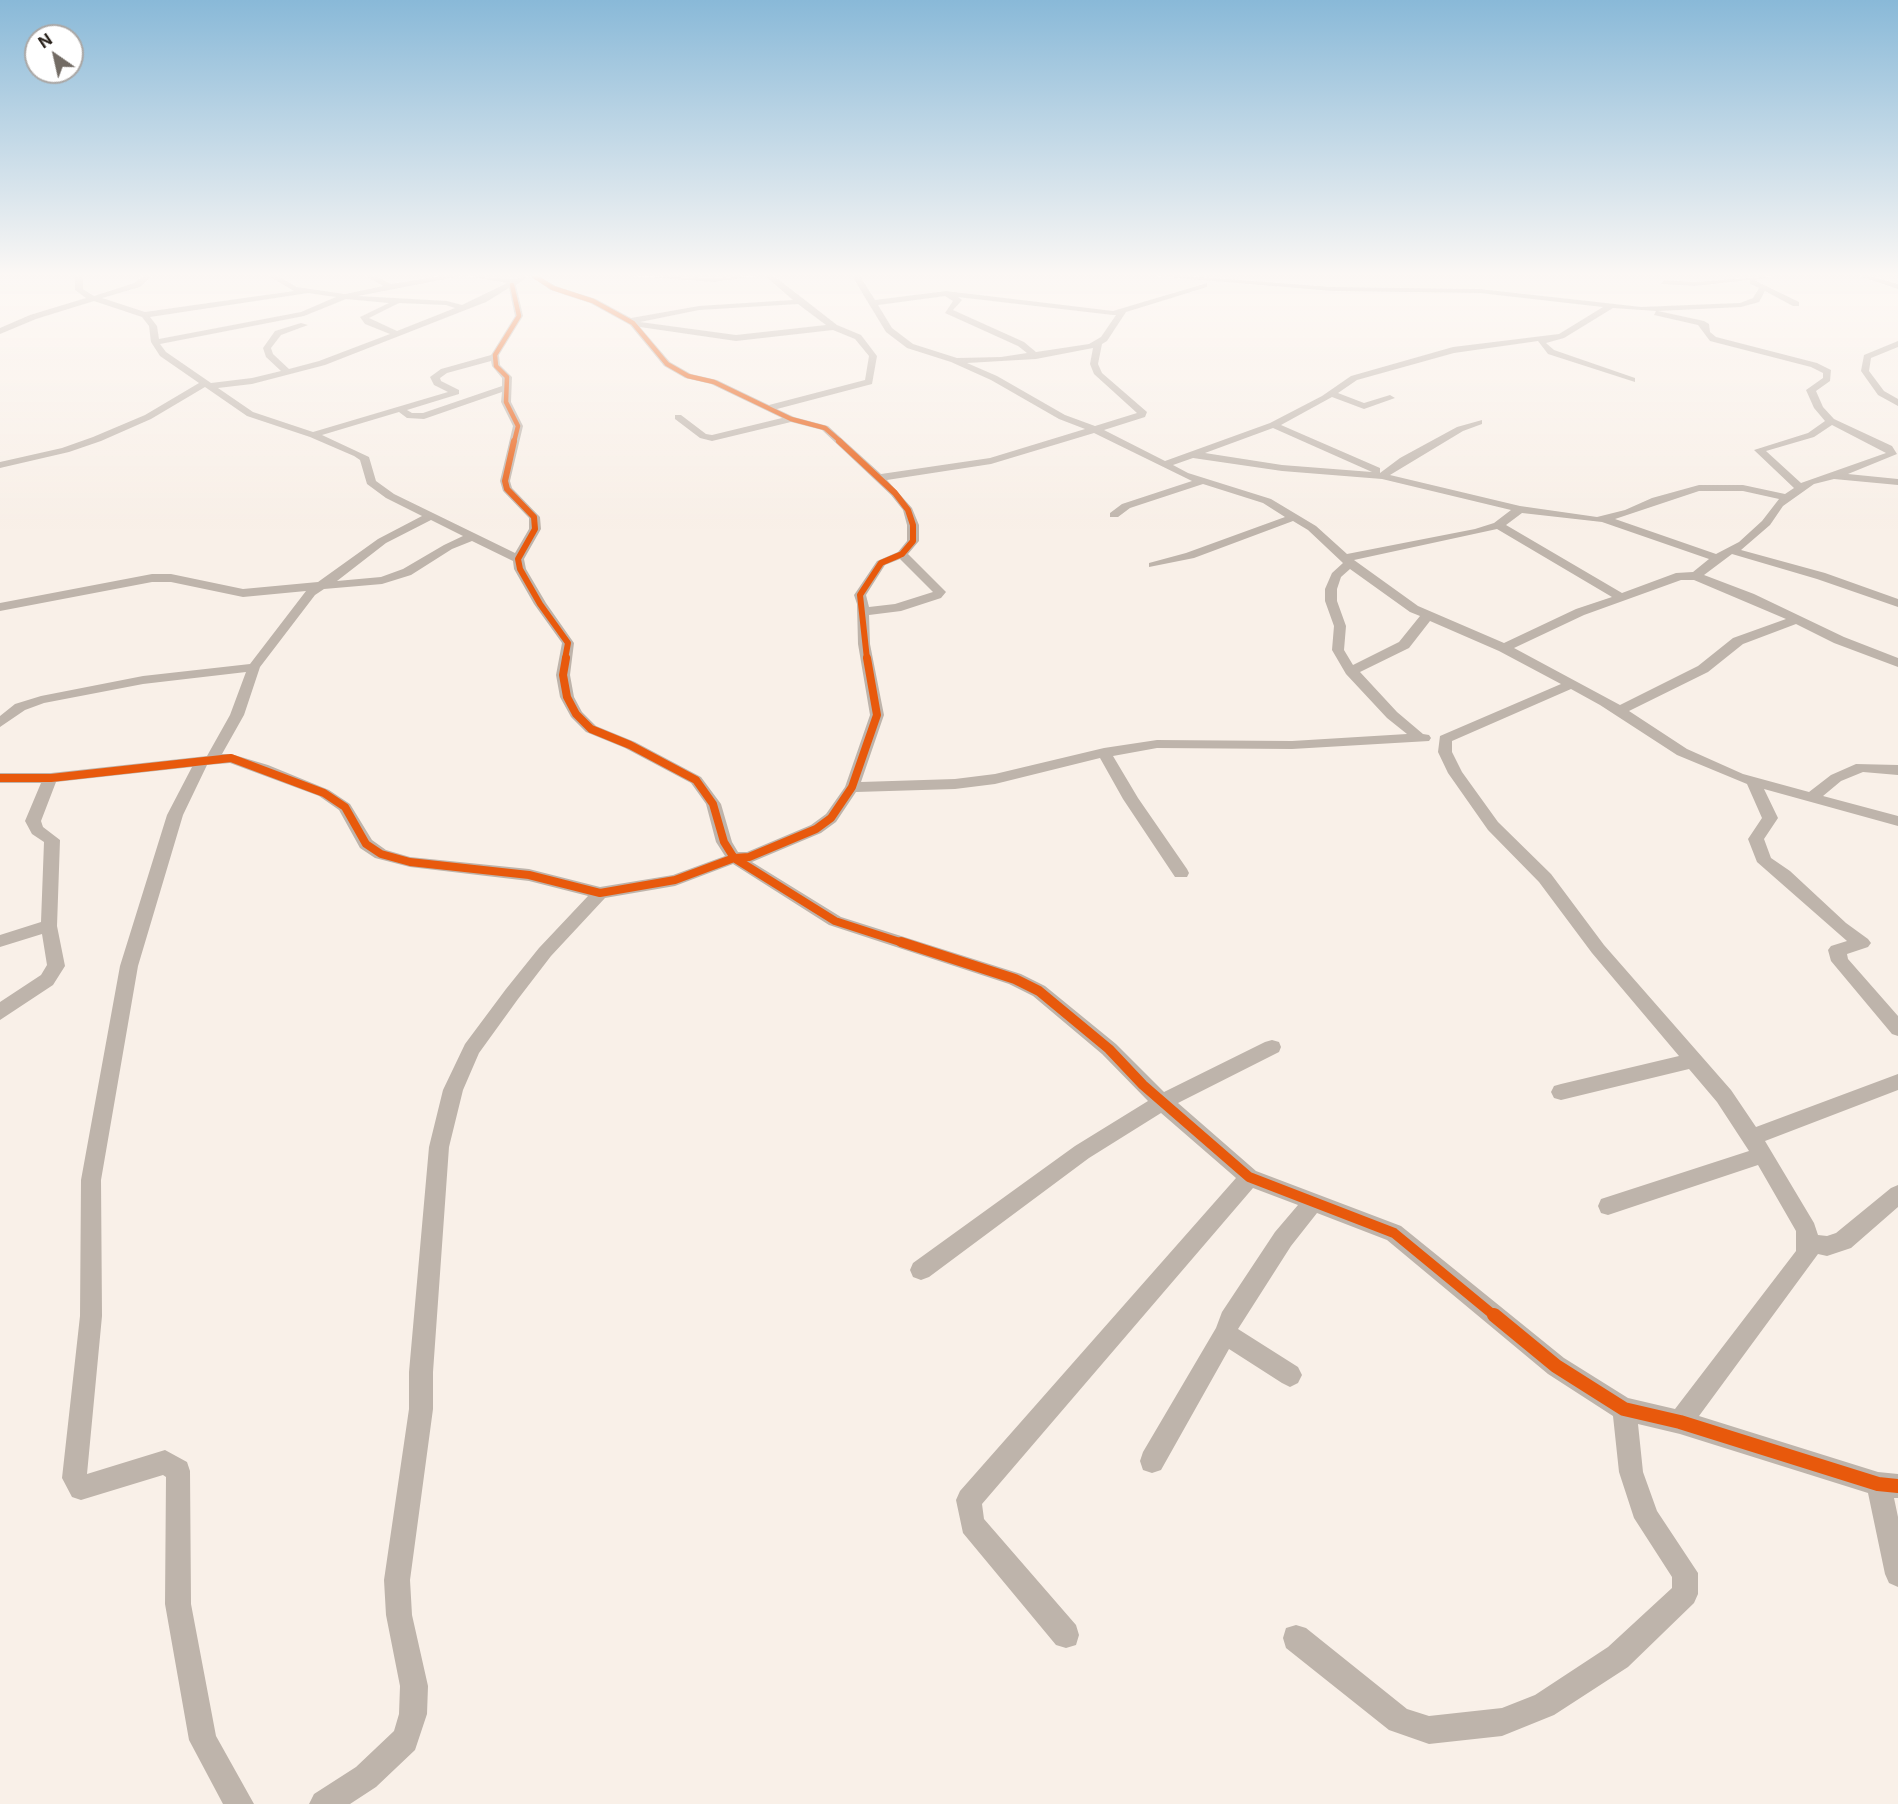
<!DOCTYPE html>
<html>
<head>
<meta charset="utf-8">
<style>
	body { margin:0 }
	#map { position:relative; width:1898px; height:1804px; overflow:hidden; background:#f9f0e8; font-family:Inter,sans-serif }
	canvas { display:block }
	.north { position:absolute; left:24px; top:24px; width:60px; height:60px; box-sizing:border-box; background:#fff; border:2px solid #aaa7a5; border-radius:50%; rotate:326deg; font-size:16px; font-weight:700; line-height:24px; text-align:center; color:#2a231d }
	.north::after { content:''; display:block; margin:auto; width:21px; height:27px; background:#726b64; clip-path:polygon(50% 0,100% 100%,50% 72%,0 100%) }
</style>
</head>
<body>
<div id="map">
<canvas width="1898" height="1804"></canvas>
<div class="north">N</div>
</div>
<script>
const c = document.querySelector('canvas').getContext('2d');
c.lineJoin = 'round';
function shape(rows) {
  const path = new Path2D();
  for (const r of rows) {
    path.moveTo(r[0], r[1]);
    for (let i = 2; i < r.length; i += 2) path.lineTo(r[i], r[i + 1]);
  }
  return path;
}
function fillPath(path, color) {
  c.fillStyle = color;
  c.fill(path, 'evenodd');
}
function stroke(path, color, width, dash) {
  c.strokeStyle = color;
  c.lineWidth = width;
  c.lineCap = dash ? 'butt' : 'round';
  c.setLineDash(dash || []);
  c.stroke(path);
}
const minor = shape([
	[75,276,83,276,83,289,94,296,134,283,143,276,152,276,140,287,102,298,145,312,294,291,268,276,278,276,297,287,345,294,383,286,366,276,376,276,391,284,439,276,462,276,358,296,447,301,462,305,507,283,465,276,514,279,529,276,516,285,523,316,499,355,500,365,512,377,511,402,523,426,510,481,512,488,540,517,541,529,524,559,526,569,546,603,574,643,570,675,574,697,582,712,596,726,635,742,701,777,721,804,732,842,738,852,747,852,811,825,826,814,845,787,870,715,858,644,857,604,854,595,877,561,898,552,907,541,907,525,903,510,891,495,822,430,791,422,712,441,700,438,675,419,675,415,681,415,706,434,712,435,782,418,711,384,685,378,664,366,630,325,590,303,550,290,530,276,539,276,556,286,596,299,631,318,699,306,793,300,765,276,774,276,837,325,861,335,877,356,872,384,777,409,794,417,828,426,881,474,990,458,1085,429,1059,419,991,380,951,362,907,348,886,332,852,276,860,276,875,300,946,291,1113,311,1207,283,1207,287,1126,312,1107,341,1102,344,1098,364,1102,373,1147,412,1145,417,1104,430,1165,461,1270,423,1322,396,1351,376,1453,347,1559,334,1603,307,1480,293,1332,291,1153,276,1188,276,1332,287,1480,289,1641,307,1740,303,1753,298,1759,288,1750,284,1750,280,1695,286,1661,284,1664,280,1695,282,1775,276,1754,280,1799,302,1799,306,1793,306,1765,291,1759,302,1741,307,1658,311,1704,321,1709,324,1710,332,1716,337,1817,363,1831,370,1830,381,1816,391,1823,407,1834,419,1892,446,1897,454,1848,474,1898,479,1898,485,1834,479,1814,484,1783,506,1770,525,1741,550,1825,573,1898,599,1898,607,1817,579,1732,554,1704,575,1754,594,1844,637,1898,658,1898,667,1834,643,1796,624,1743,644,1708,672,1629,711,1687,749,1743,774,1809,792,1831,775,1856,764,1898,765,1898,775,1863,772,1841,781,1823,796,1898,816,1898,826,1764,789,1778,818,1764,839,1771,858,1790,871,1846,923,1868,939,1871,943,1868,947,1847,954,1848,959,1898,1016,1898,1036,1892,1034,1831,961,1828,950,1831,946,1847,941,1757,862,1748,839,1762,818,1747,784,1677,755,1600,705,1571,689,1452,741,1452,752,1462,772,1498,822,1551,874,1604,945,1731,1090,1756,1127,1898,1074,1898,1090,1765,1141,1814,1223,1818,1235,1827,1236,1836,1233,1891,1188,1898,1185,1898,1207,1851,1248,1827,1256,1818,1254,1699,1416,1878,1472,1898,1474,1898,1498,1894,1498,1898,1517,1898,1587,1889,1583,1885,1574,1868,1493,1680,1434,1638,1424,1643,1472,1657,1511,1698,1573,1698,1594,1694,1603,1628,1667,1554,1715,1502,1736,1429,1744,1389,1730,1286,1648,1283,1638,1286,1628,1296,1625,1306,1628,1407,1709,1429,1716,1502,1708,1535,1695,1608,1647,1672,1588,1672,1577,1634,1518,1619,1472,1613,1416,1548,1374,1387,1240,1317,1213,1291,1246,1238,1329,1298,1367,1302,1375,1298,1383,1290,1387,1282,1383,1229,1349,1161,1470,1152,1473,1143,1470,1140,1461,1143,1452,1216,1328,1222,1312,1275,1232,1298,1205,1253,1188,982,1504,984,1519,1076,1625,1079,1635,1076,1645,1066,1648,1056,1645,963,1533,956,1500,960,1491,1236,1178,1161,1113,1089,1158,929,1277,921,1280,913,1277,910,1270,913,1263,1075,1146,1148,1101,1102,1054,1033,996,1009,984,829,925,733,864,675,886,605,898,551,956,518,999,479,1053,463,1090,449,1147,433,1372,433,1409,410,1580,412,1615,428,1686,427,1714,415,1750,376,1787,350,1804,309,1804,314,1794,356,1767,394,1731,399,1714,400,1686,386,1615,384,1580,409,1409,409,1372,429,1147,443,1090,465,1044,506,989,539,948,588,896,529,881,410,867,375,858,360,848,339,810,319,796,230,763,207,765,183,815,138,966,101,1180,102,1316,87,1474,165,1450,187,1462,190,1471,191,1604,216,1736,254,1804,223,1804,189,1740,165,1604,166,1477,163,1475,81,1500,72,1497,62,1478,80,1316,81,1180,120,966,167,815,192,767,56,782,41,821,43,827,60,840,57,926,65,966,53,985,0,1020,0,1002,41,975,47,965,42,934,0,947,0,935,41,922,44,842,32,834,25,821,41,783,0,783,0,773,51,773,207,756,230,715,246,672,143,684,44,703,25,710,0,727,0,716,15,704,41,696,143,676,250,664,306,591,243,597,171,582,152,582,0,611,0,603,152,574,171,574,243,589,318,582,378,539,422,516,386,498,367,484,360,460,354,456,310,437,247,416,205,387,151,419,101,441,69,452,0,468,0,462,62,448,93,437,145,415,199,383,160,356,151,342,149,326,142,317,94,301,36,319,0,334,0,328,30,315,86,298,75,290,75,276],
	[509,288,515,316,491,355,441,369,430,377,434,385,448,392,313,432,253,412,218,388,252,384,325,365,486,302,509,288],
	[308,293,336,297,301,312,159,339,157,326,150,317,308,293],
	[945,296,953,301,945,313,1018,346,1027,353,1001,357,957,358,913,344,892,328,878,305,945,296],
	[958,297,1113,315,1116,315,1101,337,1089,344,1036,352,1024,342,953,310,962,300,958,297],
	[346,299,389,303,360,317,365,324,390,334,319,361,289,369,273,354,271,348,281,335,308,325,301,323,275,331,263,348,266,357,281,371,252,378,211,383,166,352,160,344,304,316,346,299],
	[399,303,446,305,455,308,397,331,369,318,399,303],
	[798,304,826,325,736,335,640,322,699,310,798,304],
	[1613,308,1656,311,1654,315,1698,325,1710,341,1811,367,1823,373,1823,378,1806,390,1814,408,1825,421,1808,433,1754,450,1794,488,1785,494,1743,485,1699,485,1652,498,1625,510,1597,517,1520,506,1390,475,1463,431,1482,424,1482,420,1457,427,1400,458,1380,473,1380,468,1281,425,1332,397,1364,409,1395,398,1390,395,1364,403,1338,393,1357,380,1454,353,1538,341,1548,354,1635,382,1635,378,1554,350,1546,343,1564,338,1613,308],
	[640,327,736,341,833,330,855,339,869,356,865,380,769,405,717,380,691,374,670,362,640,327],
	[1093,348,1090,364,1094,374,1137,413,1095,426,1065,415,997,376,967,363,1036,359,1093,348],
	[491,361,492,366,502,378,502,386,423,413,412,413,407,410,459,394,459,390,441,381,440,378,447,373,491,361],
	[502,392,501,402,513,426,500,481,503,491,529,518,529,529,515,553,394,494,376,481,369,457,322,435,399,412,407,418,424,419,502,392],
	[1832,425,1886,453,1801,483,1766,451,1814,437,1832,425],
	[1273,428,1372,472,1282,465,1205,453,1273,428],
	[1094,433,1192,481,1122,504,1110,513,1110,517,1118,517,1130,508,1203,484,1263,503,1285,517,1186,553,1149,563,1149,567,1194,558,1293,521,1308,530,1343,563,1332,573,1325,589,1325,601,1334,626,1332,650,1346,674,1387,718,1407,734,1292,741,1157,740,1104,748,995,774,955,779,861,782,884,715,870,644,869,615,901,611,941,598,946,592,908,554,919,541,919,525,912,508,887,480,991,464,1094,433],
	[1193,458,1282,471,1382,479,1511,510,1494,523,1475,529,1347,554,1316,526,1271,499,1188,473,1173,465,1193,458],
	[1699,491,1743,491,1779,499,1762,521,1739,542,1716,554,1615,519,1699,491],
	[1522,513,1602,522,1709,559,1693,572,1676,573,1622,593,1506,525,1522,513],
	[431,520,463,536,444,545,403,569,381,577,337,581,386,543,431,520],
	[1497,529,1612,597,1576,609,1504,643,1418,606,1354,560,1497,529],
	[472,541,513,561,514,569,534,604,562,643,556,675,560,697,571,717,586,732,625,748,691,783,706,804,716,842,725,856,673,875,600,887,529,869,410,857,386,850,372,840,350,804,329,790,268,765,231,754,222,754,244,715,260,667,315,595,324,589,382,584,411,575,452,549,472,541],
	[900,559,933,592,895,604,869,607,866,595,885,565,900,559],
	[1350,569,1410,612,1420,616,1399,642,1353,665,1344,650,1346,626,1337,601,1337,589,1341,577,1350,569],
	[1681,580,1694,580,1786,619,1733,638,1698,666,1620,705,1514,648,1584,615,1681,580],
	[1430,621,1499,651,1561,684,1440,736,1438,752,1448,773,1488,830,1539,882,1592,953,1679,1056,1561,1084,1554,1086,1551,1092,1554,1098,1561,1100,1689,1069,1717,1102,1749,1151,1601,1199,1598,1206,1601,1213,1608,1215,1758,1165,1796,1231,1796,1251,1675,1409,1628,1398,1564,1358,1401,1226,1256,1171,1178,1103,1279,1052,1281,1047,1279,1042,1272,1040,1265,1042,1164,1092,1116,1044,1045,986,1021,974,841,917,752,862,821,833,836,822,856,792,955,789,995,784,1100,758,1123,799,1175,877,1187,877,1189,873,1187,869,1138,798,1113,756,1157,748,1292,749,1429,741,1431,738,1429,735,1423,734,1397,712,1360,672,1409,648,1430,621],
	[630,276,714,278,757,276,714,282,630,276],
	[1859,276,1871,276,1898,284,1898,289,1859,276],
	[1898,341,1898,347,1871,358,1869,371,1884,391,1898,399,1898,406,1878,395,1861,371,1864,355,1898,341]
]);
const cyclewayFar4 = shape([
	[534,276,553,288,593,301,633,323,667,364,688,376,714,382,791,419,825,428,841,442],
	[512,285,519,316,495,355,496,366,507,377,506,402,518,426,514,442]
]);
const cyclewayFar3 = shape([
	[514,441,505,481,507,489,534,517,535,529,518,559,520,569,540,604,568,643,565,659],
	[839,441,895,493,908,510,913,525,913,541,902,554,881,563,860,595,867,659]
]);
const cyclewayFar2 = shape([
	[566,658,563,675,567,697,576,714,591,729,630,745,696,780,713,804,724,842,734,858,835,921,906,944],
	[0,778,51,778,231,758,324,793,345,807,366,844,381,854,410,862,529,875,600,893,675,880,734,858,749,857,816,829,831,818,852,787,877,715,867,658]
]);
const cyclewayFar1 = shape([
	[901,942,1015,979,1039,991,1109,1049,1143,1085,1249,1177,1394,1233,1496,1317]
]);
const cycleway = shape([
	[1494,1315,1556,1366,1624,1409,1680,1422,1878,1484,1898,1486]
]);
fillPath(minor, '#beb4ab');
stroke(cyclewayFar4, '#e8590c', 4.5);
stroke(cyclewayFar3, '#e8590c', 6);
stroke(cyclewayFar2, '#e8590c', 8);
stroke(cyclewayFar1, '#e8590c', 10);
stroke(cycleway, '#e8590c', 14);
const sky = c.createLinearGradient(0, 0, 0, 529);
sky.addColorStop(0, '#89b9d8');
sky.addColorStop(0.52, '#fcf8f5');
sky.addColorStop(1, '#fcf8f500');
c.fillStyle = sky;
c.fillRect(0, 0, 1898, 529);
</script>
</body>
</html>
